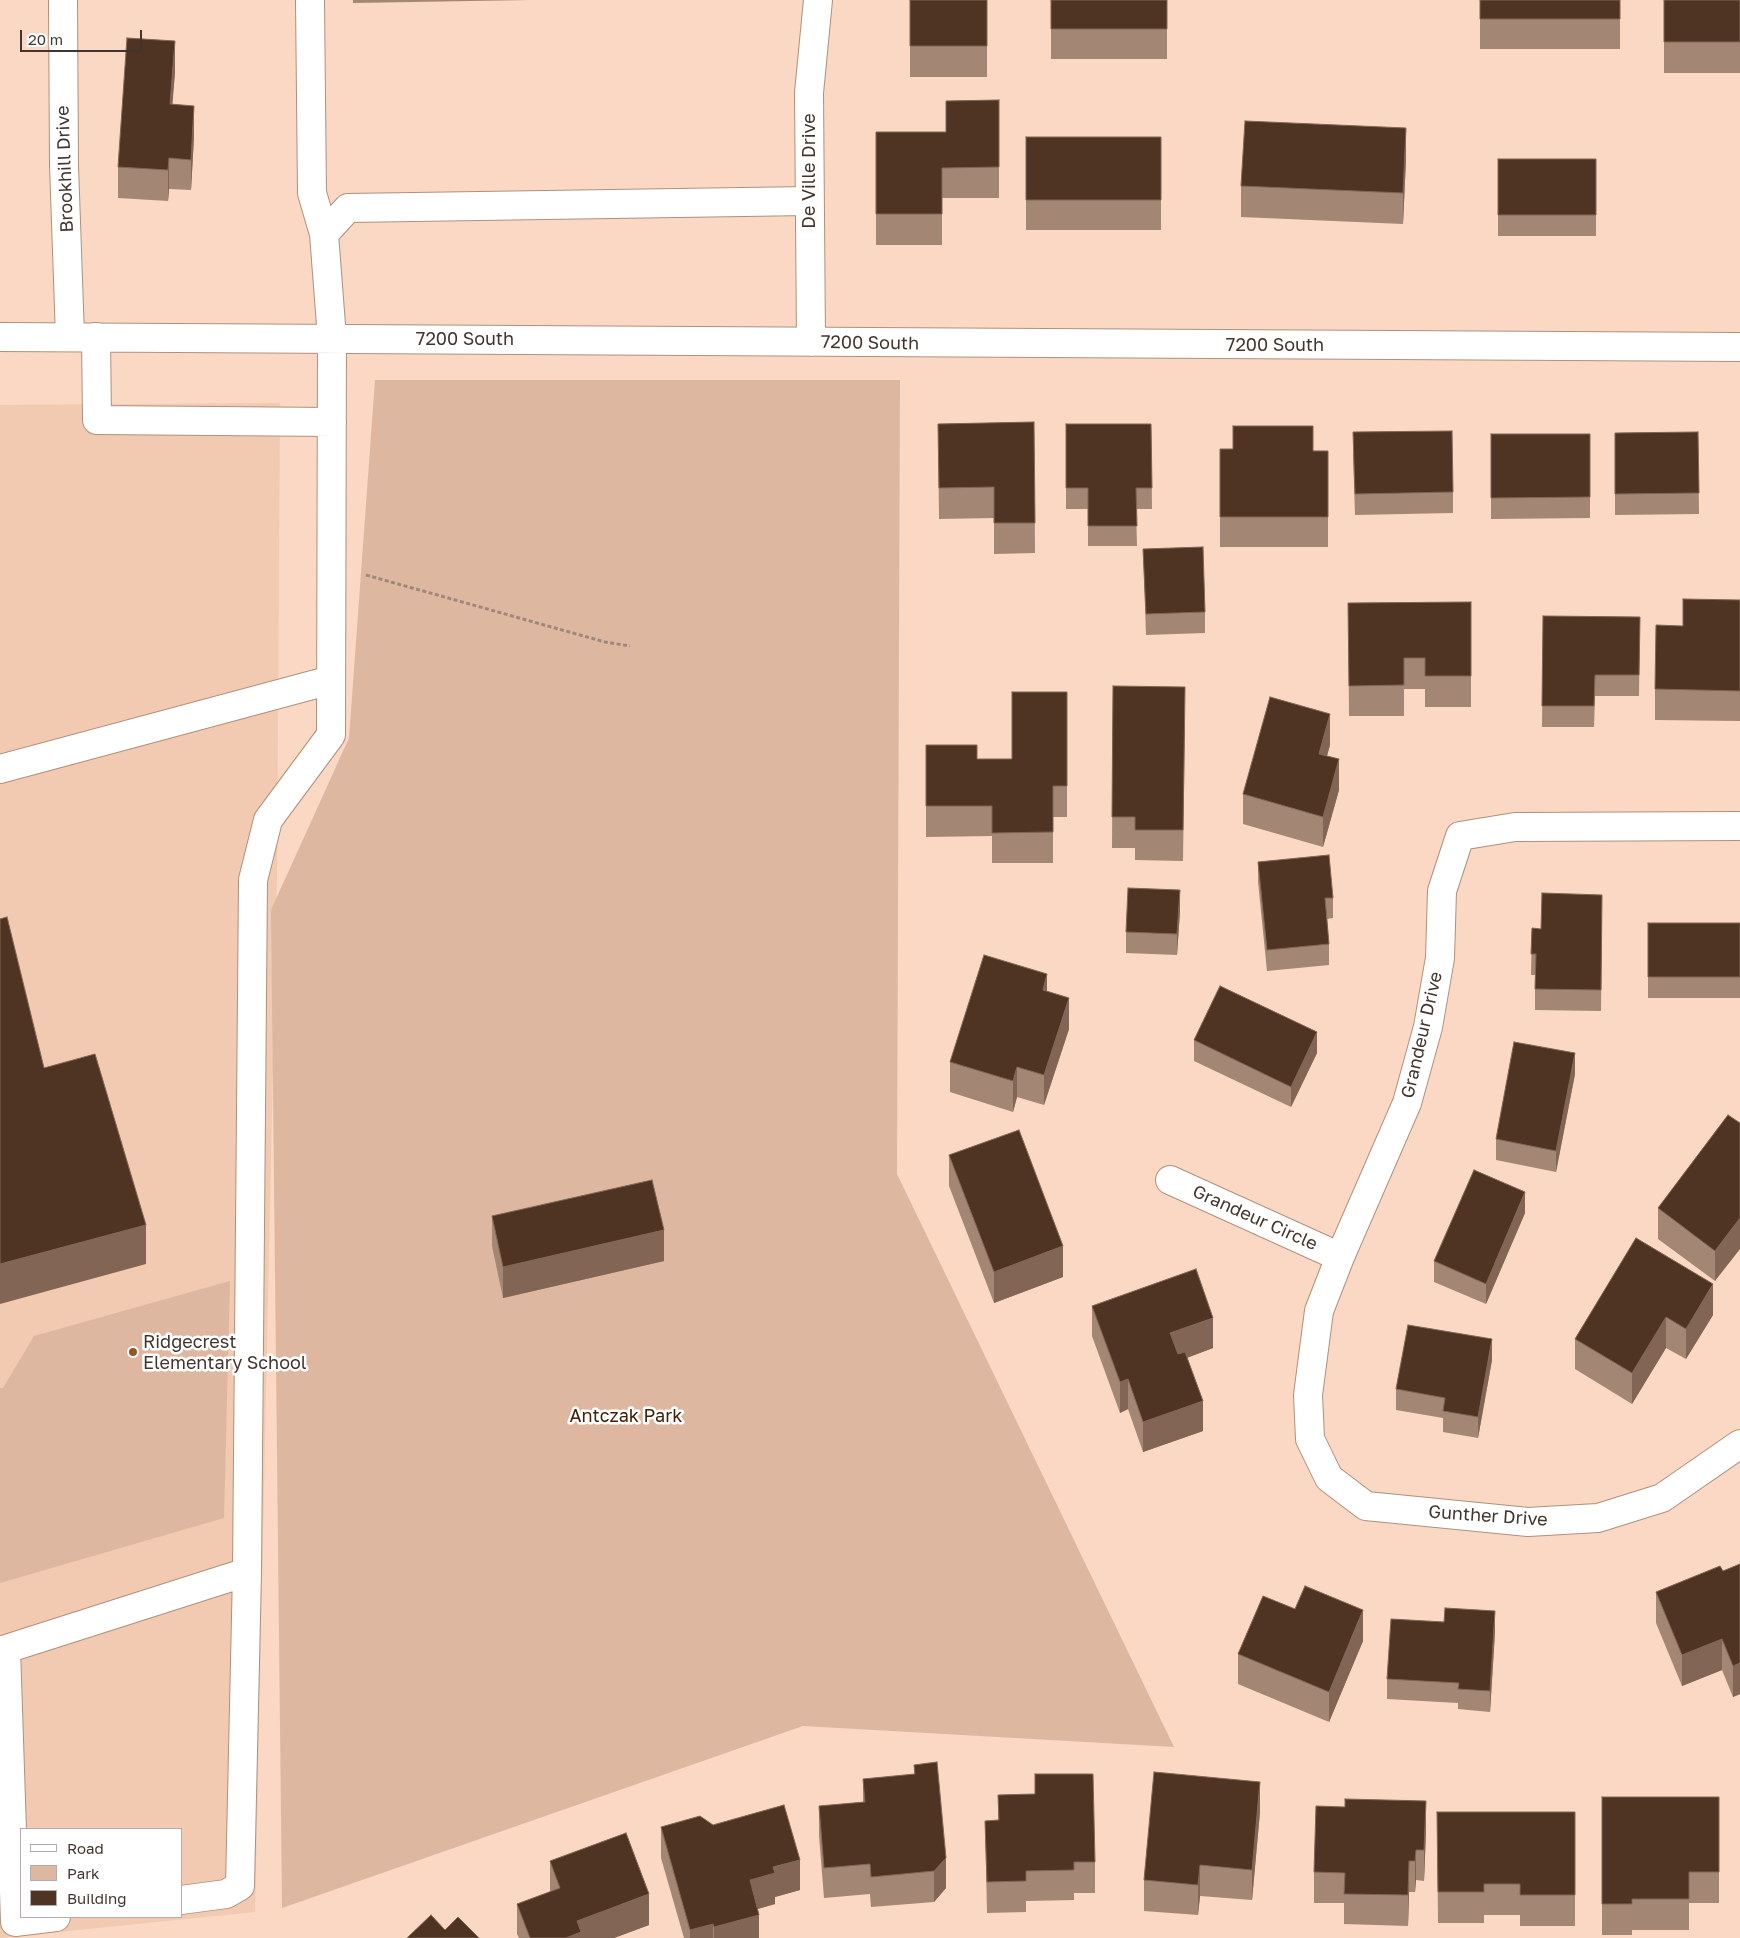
<!DOCTYPE html>
<html>
<head>
<meta charset="utf-8">
<style>
	body { margin:0 }
	#map { position:relative; width:1740px; height:1938px; overflow:hidden; background:#fad8c4; font-family:"Golos Text",sans-serif }
	canvas { display:block }
	.legend { position:absolute; left:20px; top:1828px; width:162px; height:90px; box-sizing:border-box; background:#fff; border:1px solid #b3aeab; margin:0; padding:6px 9px; list-style:none; font-size:15px; color:#42352d }
	.legend li { display:flex; align-items:center; gap:10px; height:25px }
	.legend b { width:25px; border:1px solid #b3aeab }
	.scale { position:absolute; left:20px; top:30px; width:122px; height:22px; box-sizing:border-box; border:2px solid #42352d; border-top:0; padding-left:6px; font-size:15px; line-height:18px; white-space:nowrap; color:#42352d; -webkit-text-stroke:4px #fff; paint-order:stroke }
</style>
</head>
<body>
<div id="map">
<canvas width="1740" height="1938"></canvas>
<ul class="legend">
<li><b style="height:6px;background:#fff"></b>Road</li>
<li><b style="height:14px;background:#deb7a0"></b>Park</li>
<li><b style="height:14px;background:#4f3424"></b>Building</li>
</ul>
<div class="scale">20 m</div>
</div>
<script>
const c = document.querySelector('canvas').getContext('2d');
c.lineJoin = 'round';
function fillPath(path, color) {
  c.fillStyle = color;
  c.fill(path, 'evenodd');
}
function shape(rows) {
  const path = new Path2D();
  for (const r of rows) {
    path.moveTo(r[0], r[1]);
    for (let i = 2; i < r.length; i += 2) path.lineTo(r[i], r[i + 1]);
  }
  return path;
}
function stroke(path, color, width, dash) {
  c.strokeStyle = color;
  c.lineWidth = width;
  c.lineCap = dash ? 'butt' : 'round';
  c.setLineDash(dash || []);
  c.stroke(path);
}
function write(font, color, halo, rows, align = 'center') {
  c.font = font + ' "Golos Text",sans-serif';
  c.lineWidth = 5;
  c.setLineDash([]);
  c.textBaseline = 'middle';
  c.strokeStyle = halo;
  c.fillStyle = color;
  for (const [text, x, y, turn = 0] of rows) {
    c.save();
    c.translate(x, y);
    c.rotate((+turn || 0) * Math.PI / 180);
    c.textAlign = isNaN(turn) ? turn : align;
    if (halo) c.strokeText(text, 0, 0);
    c.fillText(text, 0, 0);
    c.restore();
  }
}
const built = shape([
	[280,403,277,876,255,1912,0,1938,0,405],
	[21,1829,181,1829,181,1917,21,1917]
]);
const green = shape([
	[375,380,900,380,897,1174,1174,1747,803,1726,282,1908,271,910,349,738],
	[230,1281,224,1518,0,1583,0,1388,3,1388,34,1336]
]);
const path = shape([
	[366,575,605,642,630,646]
]);
const minor = shape([
	[63,0,64,165,70,337],
	[324,234,348,208,809,201],
	[0,337,1740,347],
	[96,337,97,420,332,422],
	[811,342,809,93,818,0],
	[0,769,331,680],
	[1740,826,1515,827,1460,836,1442,891,1440,958,1428,1027,1407,1103,1340,1257,1319,1311,1308,1395,1310,1439,1329,1478,1366,1506,1528,1522,1598,1518,1662,1498,1740,1444],
	[1170,1180,1340,1257],
	[181,1900,226,1894,240,1886,247,1572,253,880,268,820,331,735,332,338,324,234,312,193,310,0],
	[56,1917,15,1922,6,1649,247,1572]
]);
const wall = shape([
	[353,0,530,0,353,3],
	[910,0,987,0,987,77,910,77],
	[1051,0,1167,0,1167,59,1051,59],
	[1480,0,1620,0,1620,49,1480,49],
	[1664,0,1740,0,1740,73,1664,73],
	[175,72,172,104,194,137,191,190,169,189,168,201,118,198,118,167],
	[999,100,999,198,942,198,942,245,876,245,876,132,946,132,946,101],
	[1026,137,1161,137,1161,230,1026,230],
	[1406,159,1403,224,1241,217,1241,186],
	[1498,159,1596,159,1596,236,1498,236],
	[1034,422,1035,553,994,554,994,518,939,519,938,424],
	[1066,424,1151,424,1152,509,1136,509,1137,546,1088,546,1088,509,1066,509],
	[1698,432,1699,514,1615,515,1615,433],
	[1491,434,1590,434,1590,518,1491,519],
	[1220,449,1328,451,1328,547,1220,547],
	[1353,453,1453,492,1453,513,1355,515],
	[1143,549,1205,612,1205,633,1146,635],
	[1740,600,1740,721,1655,720,1655,689,1683,626],
	[1471,602,1471,707,1425,707,1425,689,1404,689,1404,716,1349,716,1348,603],
	[1543,616,1640,617,1639,696,1595,696,1594,727,1542,727],
	[1113,686,1185,717,1183,861,1135,860,1135,848,1112,848],
	[1067,692,1067,817,1053,817,1053,863,992,863,992,836,926,837,926,745,977,759,1012,759],
	[1330,745,1327,756,1339,790,1323,847,1243,824,1243,794],
	[1258,862,1333,898,1333,918,1327,919,1329,944,1329,965,1267,971,1258,882],
	[1180,911,1177,955,1126,953,1126,932],
	[1602,916,1601,1011,1535,1010,1535,975,1531,975,1532,928,1541,929],
	[1648,923,1740,923,1740,998,1648,998],
	[1047,991,1069,1029,1044,1105,1017,1097,1013,1112,950,1092,950,1062],
	[1194,1040,1317,1053,1291,1107,1194,1061],
	[1575,1074,1556,1172,1496,1160,1496,1139],
	[1728,1115,1715,1281,1658,1239,1658,1208],
	[949,1155,1063,1277,994,1303,949,1186],
	[1525,1213,1486,1304,1434,1282,1434,1261],
	[492,1216,664,1261,503,1298,492,1246],
	[1636,1238,1713,1315,1686,1359,1666,1348,1632,1404,1575,1369,1575,1339],
	[1092,1306,1213,1348,1187,1358,1203,1431,1143,1452,1128,1409,1120,1413,1092,1336],
	[1492,1360,1478,1438,1443,1432,1443,1418,1396,1410,1396,1389],
	[1740,1564,1740,1694,1733,1697,1722,1670,1682,1686,1656,1623,1656,1592,1723,1571],
	[1495,1632,1490,1712,1458,1709,1458,1703,1387,1699,1387,1679],
	[1363,1641,1329,1722,1238,1684,1238,1654],
	[914,1765,946,1888,934,1902,871,1907,870,1894,824,1898,819,1836,819,1806,863,1802,863,1779,914,1775],
	[1035,1774,1095,1862,1095,1893,1074,1893,1074,1900,1026,1901,1026,1912,987,1913,985,1821,998,1821,998,1795,1035,1794],
	[1602,1797,1719,1797,1719,1903,1689,1903,1689,1930,1632,1930,1632,1935,1602,1935],
	[1260,1812,1252,1900,1200,1896,1198,1915,1144,1911,1144,1880],
	[1437,1812,1575,1812,1575,1926,1520,1926,1520,1915,1484,1915,1484,1923,1438,1923],
	[661,1827,800,1890,775,1897,775,1904,758,1909,759,1938,684,1938,661,1858],
	[1426,1831,1424,1881,1416,1880,1415,1892,1409,1892,1408,1926,1344,1924,1344,1903,1314,1903,1314,1872],
	[550,1861,649,1925,614,1938,519,1938,517,1934,517,1904,550,1892]
]);
const shadedWall = shape([
	[175,41,175,72,170,135,170,104],
	[194,106,194,137,191,190,191,160],
	[1406,128,1406,159,1403,224,1403,193],
	[169,158,169,189,168,201,168,170],
	[1330,714,1330,745,1319,784,1319,754],
	[1339,759,1339,790,1323,847,1323,817],
	[1180,890,1180,911,1177,955,1177,934],
	[1047,974,1047,1005,1043,990],
	[1069,998,1069,1029,1044,1105,1044,1075],
	[1317,1032,1317,1053,1291,1107,1291,1087],
	[1575,1053,1575,1074,1556,1172,1556,1151],
	[1017,1067,1017,1097,1013,1112,1013,1081],
	[1525,1192,1525,1213,1486,1304,1486,1284],
	[1740,1218,1740,1249,1715,1281,1715,1251],
	[146,1225,146,1264,0,1304,0,1264],
	[664,1230,664,1261,503,1298,503,1267],
	[1063,1246,1063,1277,994,1303,994,1272],
	[1713,1284,1713,1315,1686,1359,1686,1329],
	[1666,1317,1666,1348,1632,1404,1632,1373],
	[1213,1318,1213,1348,1170,1364,1170,1333],
	[1492,1339,1492,1360,1478,1438,1478,1417],
	[1128,1379,1128,1409,1120,1413,1120,1382],
	[1203,1401,1203,1431,1143,1452,1143,1422],
	[1363,1610,1363,1641,1329,1722,1329,1692],
	[1495,1611,1495,1632,1490,1712,1490,1691],
	[1722,1639,1722,1670,1682,1686,1682,1655],
	[1740,1663,1740,1694,1733,1697,1733,1666],
	[1260,1782,1260,1812,1252,1900,1252,1870],
	[1426,1801,1426,1831,1424,1881,1424,1850],
	[1416,1850,1416,1880,1415,1892,1415,1861],
	[946,1858,946,1888,934,1902,934,1871],
	[800,1860,800,1890,775,1897,775,1904,750,1911,750,1880,773,1867],
	[1409,1861,1409,1892,1408,1926,1408,1895],
	[1200,1865,1200,1896,1198,1915,1198,1885],
	[649,1894,649,1925,614,1938,566,1938,577,1921],
	[759,1915,759,1938,714,1938,714,1927],
	[713,1924,713,1938,690,1938,690,1930]
]);
const building = shape([
	[910,0,987,0,987,46,910,46,910,0],
	[1051,0,1167,0,1167,29,1051,29,1051,0],
	[1480,0,1620,0,1620,19,1480,19,1480,0],
	[1664,0,1740,0,1740,42,1664,42,1664,0],
	[127,38,175,41,170,104,194,106,191,160,169,158,168,170,118,167,127,38],
	[999,100,999,167,942,168,942,214,876,214,876,132,946,132,946,101,999,100],
	[1245,121,1406,128,1403,193,1241,186,1245,121],
	[1026,137,1161,137,1161,200,1026,200,1026,137],
	[1498,159,1596,159,1596,215,1498,215,1498,159],
	[1034,422,1035,523,994,523,994,487,939,488,938,424,1034,422],
	[1066,424,1151,424,1152,488,1136,488,1137,526,1088,526,1088,488,1066,488,1066,424],
	[1233,426,1313,426,1313,451,1328,451,1328,517,1220,517,1220,449,1233,449,1233,426],
	[1452,431,1453,492,1355,494,1353,432,1452,431],
	[1698,432,1699,493,1615,494,1615,433,1698,432],
	[1491,434,1590,434,1590,497,1491,498,1491,434],
	[1203,547,1205,612,1146,614,1143,549,1203,547],
	[1683,599,1740,600,1740,691,1655,689,1656,625,1683,626,1683,599],
	[1471,602,1471,676,1425,676,1425,658,1404,658,1404,685,1349,686,1348,603,1471,602],
	[1543,616,1640,617,1639,675,1595,675,1594,706,1542,706,1543,616],
	[1113,686,1185,687,1183,830,1135,830,1135,817,1112,817,1113,686],
	[1012,692,1067,692,1067,786,1053,786,1053,832,992,833,992,806,926,806,926,745,977,745,977,759,1012,759,1012,692],
	[1270,697,1330,714,1319,754,1339,759,1323,817,1243,794,1270,697],
	[1329,855,1333,898,1325,898,1329,944,1267,950,1258,862,1329,855],
	[1128,888,1180,890,1177,934,1126,932,1128,888],
	[1542,893,1602,895,1601,990,1535,989,1536,954,1531,954,1532,928,1541,929,1542,893],
	[7,917,44,1068,95,1054,146,1225,0,1264,0,919,7,917],
	[1648,923,1740,923,1740,977,1648,977,1648,923],
	[984,955,1047,974,1043,990,1069,998,1044,1075,1017,1067,1013,1081,950,1062,984,955],
	[1220,986,1317,1032,1291,1087,1194,1040,1220,986],
	[1514,1042,1575,1053,1556,1151,1496,1139,1514,1042],
	[1728,1115,1740,1123,1740,1218,1715,1251,1658,1208,1728,1115],
	[1019,1130,1063,1246,994,1272,949,1155,1019,1130],
	[1474,1170,1525,1192,1486,1284,1434,1261,1474,1170],
	[652,1180,664,1230,503,1267,492,1216,652,1180],
	[1636,1238,1713,1284,1686,1329,1666,1317,1632,1373,1575,1339,1636,1238],
	[1196,1269,1213,1318,1170,1333,1178,1354,1185,1352,1203,1401,1143,1422,1128,1379,1120,1382,1092,1306,1196,1269],
	[1408,1325,1492,1339,1478,1417,1443,1411,1445,1398,1396,1389,1408,1325],
	[1740,1564,1740,1663,1733,1666,1722,1639,1682,1655,1656,1592,1720,1566,1723,1571,1740,1564],
	[1305,1586,1363,1610,1329,1692,1238,1654,1263,1596,1295,1609,1305,1586],
	[1445,1608,1495,1611,1490,1691,1458,1689,1459,1683,1387,1679,1391,1619,1444,1622,1445,1608],
	[937,1762,946,1858,934,1871,871,1877,870,1864,824,1868,819,1806,865,1802,863,1779,915,1774,914,1765,937,1762],
	[1154,1772,1260,1782,1252,1870,1200,1865,1198,1885,1144,1880,1154,1772],
	[1035,1774,1093,1774,1095,1862,1074,1862,1074,1870,1026,1871,1026,1881,987,1882,985,1821,999,1820,998,1795,1035,1794,1035,1774],
	[1602,1797,1719,1797,1719,1872,1689,1872,1689,1899,1632,1899,1632,1904,1602,1904,1602,1797],
	[1345,1799,1426,1801,1424,1850,1416,1850,1415,1861,1409,1861,1408,1895,1344,1894,1345,1873,1314,1872,1316,1806,1345,1807,1345,1799],
	[784,1805,800,1860,773,1867,775,1873,750,1880,759,1915,714,1927,713,1924,690,1930,661,1827,700,1816,713,1825,784,1805],
	[1437,1812,1575,1812,1575,1895,1520,1895,1520,1884,1484,1884,1484,1892,1438,1892,1437,1812],
	[626,1833,649,1894,577,1921,581,1932,566,1938,530,1938,517,1904,560,1888,550,1861,626,1833],
	[431,1915,445,1930,458,1917,479,1938,407,1938,431,1915]
]);
const markers = [
	[133,1352,5,"#975425"]
];
const streetNames = [
	["Brookhill Drive",65,169,-92],
	["De Ville Drive",809,171,-90],
	["7200 South",465,339],
	["7200 South",870,343,1],
	["7200 South",1275,345],
	["Grandeur Drive",1422,1035,-77],
	["Grandeur Circle",1255,1218,24],
	["Gunther Drive",1488,1516,4]
];
const poiNames = [
	["Ridgecrest",143,1342],
	["Elementary School",143,1363]
];
const parkNames = [
	["Antczak Park",626,1416]
];
fillPath(built, '#f2c9b1');
fillPath(green, '#deb7a0');
stroke(minor, '#b0907d', 30);
stroke(path, '#9f887a', 3, [4, 2.5]);
stroke(minor, '#fff', 28);
fillPath(wall, '#a48674');
fillPath(shadedWall, '#826554');
fillPath(building, '#4f3424');
stroke(building, '#826554', 1);
for (const [x, y, r, color] of markers) {
  const dot = new Path2D();
  dot.arc(x, y, r, 0, 2 * Math.PI);
  c.fillStyle = color;
  c.fill(dot);
  stroke(dot, '#fff', 2);
}
write('18px', '#42352d', '#fff', streetNames);
write('18px', '#42352d', '#fff', poiNames, 'left');
write('18px', '#422007', '#fff', parkNames);
</script>
</body>
</html>
